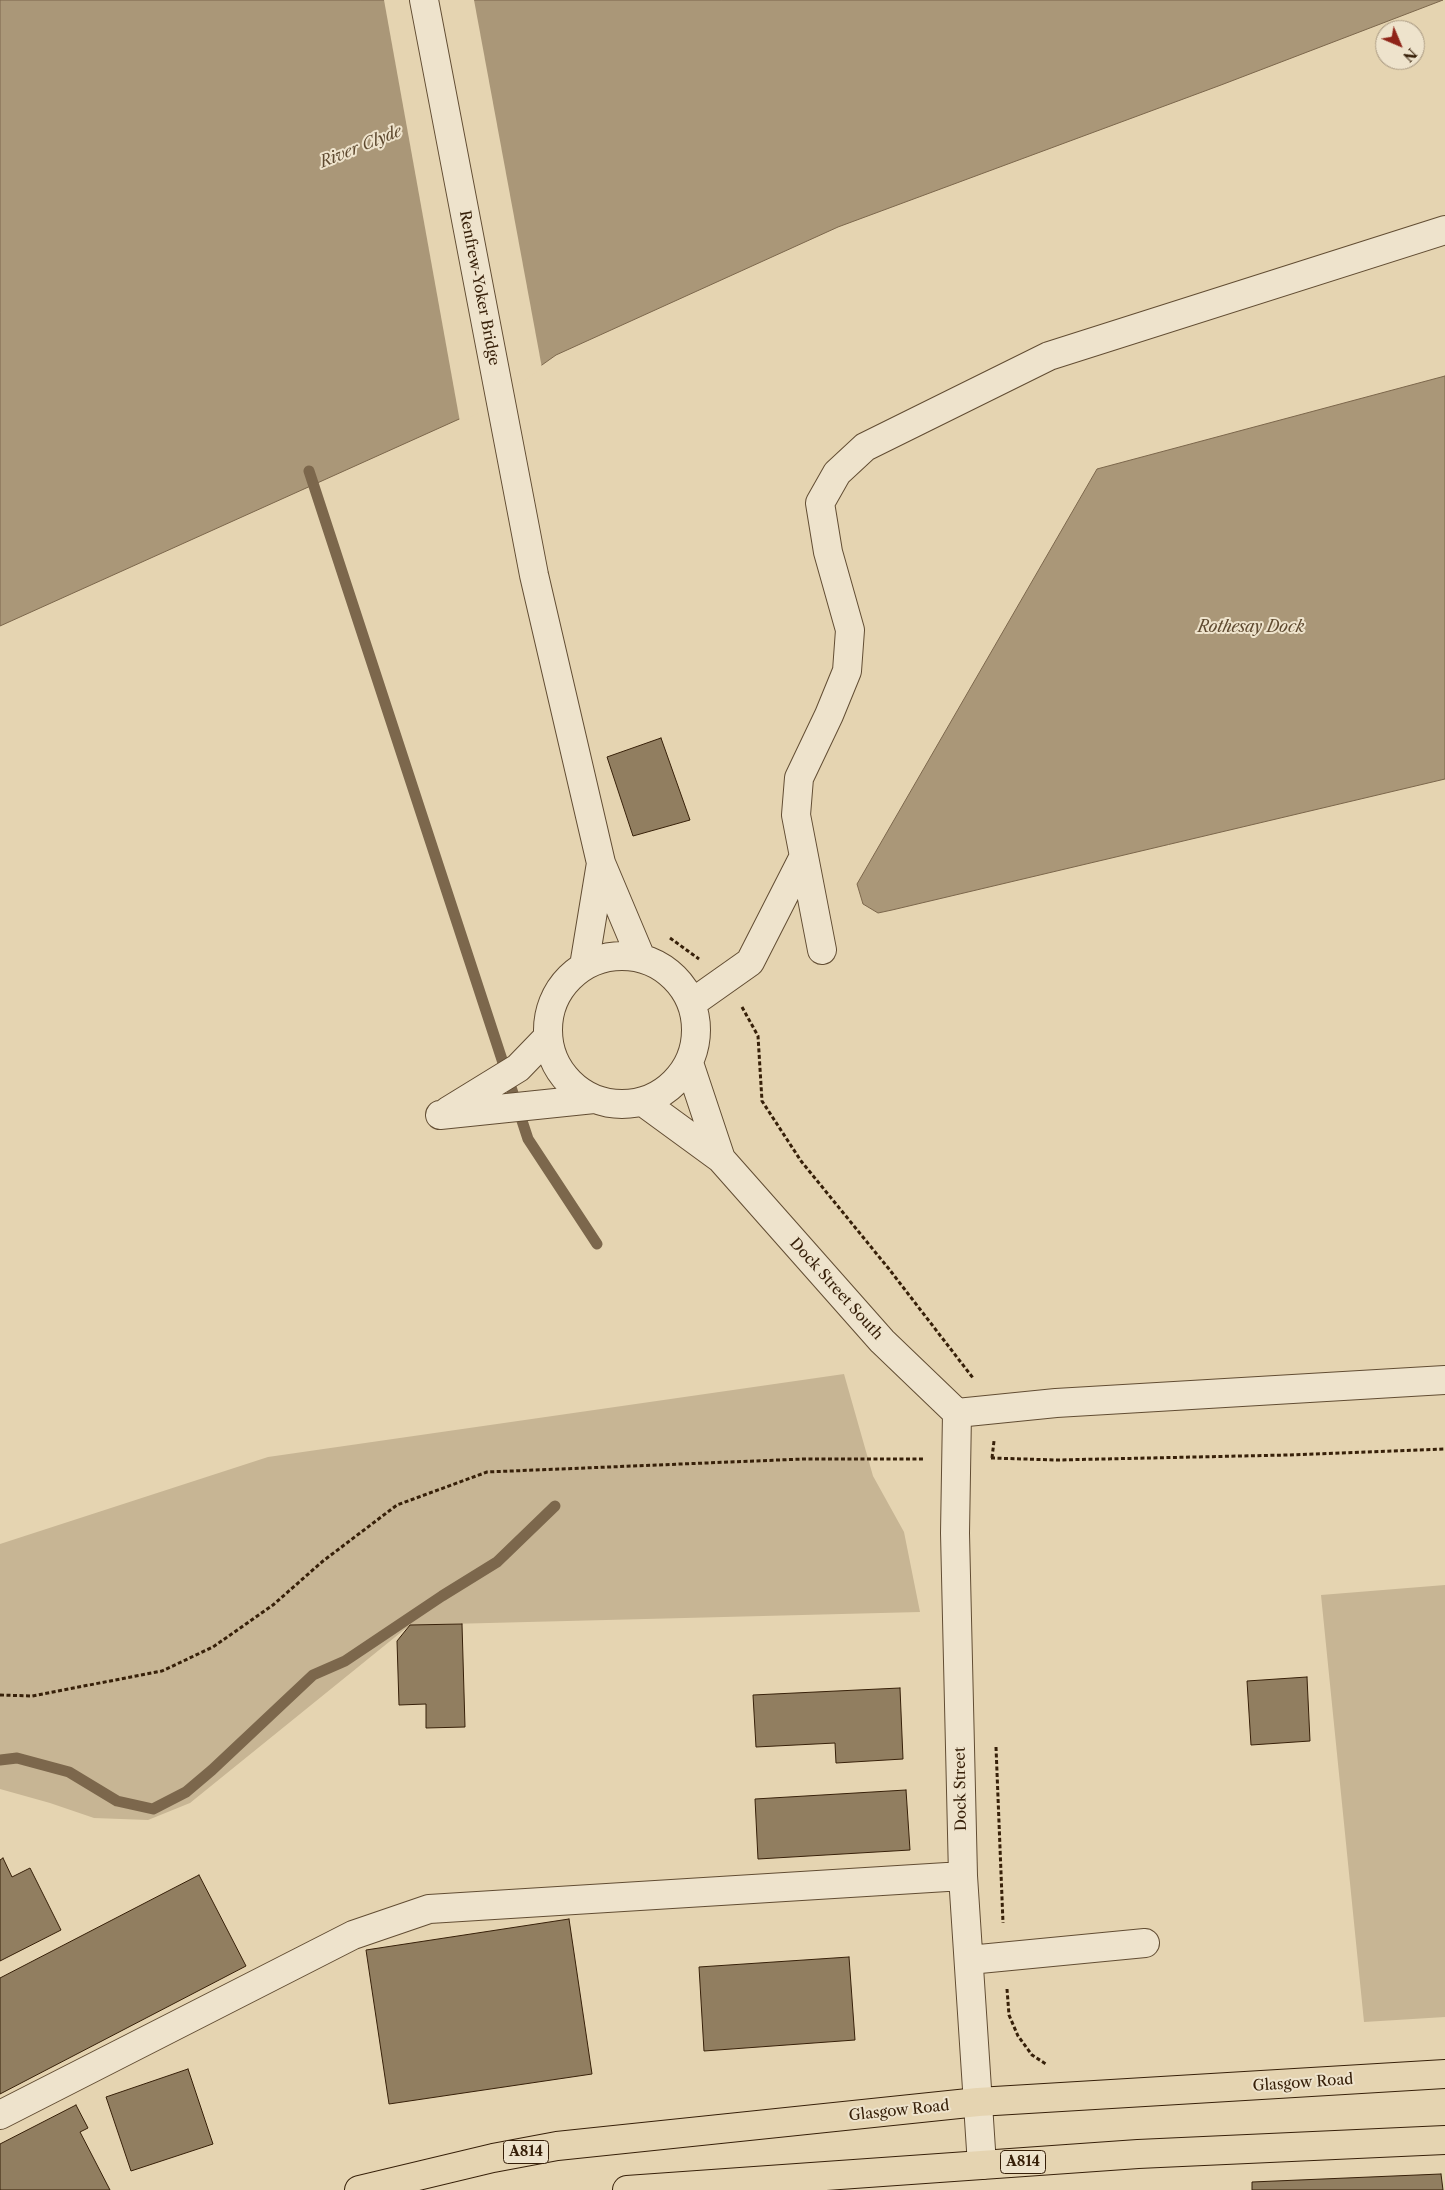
<!DOCTYPE html>
<html>
<head>
<meta charset="utf-8">
<style>
	body { margin:0 }
	#map { position:relative; width:1445px; height:2190px; overflow:hidden; background:#e5d4b1; font-family:"Libre Caslon Text",serif }
	canvas { display:block }
	.north { position:absolute; left:1375px; top:20px; width:50px; height:50px; box-sizing:border-box; background:#eee3cc; border:1px solid #a5957e; border-radius:50%; rotate:135deg; font-size:14px; font-weight:700; line-height:20px; text-align:center; color:#372009 }
	.north::after { content:''; display:block; margin:auto; width:18px; height:22px; background:#8f2418; clip-path:polygon(50% 0,100% 100%,50% 72%,0 100%) }
</style>
</head>
<body>
<div id="map">
<canvas width="1445" height="2190"></canvas>
<div class="north">N</div>
</div>
<script>
const c = document.querySelector('canvas').getContext('2d');
c.lineJoin = 'round';
function fillPath(path, color) {
  c.fillStyle = color;
  c.fill(path, 'evenodd');
}
function shape(rows) {
  const path = new Path2D();
  for (const r of rows) {
    if (r.length === 3) {
      path.moveTo(r[0] + r[2], r[1]);
      path.arc(r[0], r[1], r[2], 0, 2 * Math.PI);
      continue;
    }
    path.moveTo(r[0], r[1]);
    for (let i = 2; i < r.length; i += 2) path.lineTo(r[i], r[i + 1]);
  }
  return path;
}
function stroke(path, color, width, dash) {
  c.strokeStyle = color;
  c.lineWidth = width;
  c.lineCap = dash ? 'butt' : 'round';
  c.setLineDash(dash || []);
  c.stroke(path);
}
function write(font, color, halo, rows, align = 'center') {
  c.font = font + ' "Libre Caslon Text",serif';
  c.lineWidth = 4;
  c.setLineDash([]);
  c.textBaseline = 'middle';
  c.strokeStyle = halo;
  c.fillStyle = color;
  for (const [text, x, y, turn = 0] of rows) {
    c.save();
    c.translate(x, y);
    c.rotate((+turn || 0) * Math.PI / 180);
    c.textAlign = isNaN(turn) ? turn : align;
    if (halo) c.strokeText(text, 0, 0);
    c.fillText(text, 0, 0);
    c.restore();
  }
}
const green = shape([
	[844,1374,873,1476,904,1532,920,1612,410,1625,190,1803,148,1820,94,1818,50,1803,0,1789,0,1544,268,1457],
	[1445,1585,1445,2017,1364,2022,1321,1595]
]);
const water = shape([
	[0,0,1443,0,1221,85,838,227,556,355,477,411,0,626,0,0],
	[1445,376,1445,779,892,910,878,913,863,904,857,884,1097,469,1445,376]
]);
const pier = shape([
	[384,0,474,0,542,368,479,413,460,422]
]);
const stream = shape([
	[309,471,528,1139,597,1244],
	[0,1760,17,1758,69,1772,117,1801,153,1809,186,1792,212,1770,313,1675,345,1661,442,1596,497,1562,555,1506]
]);
const building = shape([
	[661,738,690,820,633,836,607,757,661,738],
	[462,1624,465,1727,426,1728,426,1704,399,1705,397,1641,410,1625,462,1624],
	[1307,1677,1310,1741,1251,1745,1247,1681,1307,1677],
	[900,1688,903,1759,836,1763,835,1743,756,1747,753,1695,900,1688],
	[906,1790,910,1850,758,1859,755,1799,906,1790],
	[3,1858,12,1877,30,1868,61,1930,0,1961,0,1860,3,1858],
	[199,1875,246,1966,0,2094,0,1978,199,1875],
	[569,1919,592,2074,389,2104,366,1950,569,1919],
	[849,1957,855,2040,704,2051,699,1967,849,1957],
	[188,2069,213,2144,131,2171,106,2097,188,2069],
	[76,2105,88,2128,80,2132,110,2190,0,2190,0,2144,76,2105],
	[1441,2174,1443,2190,1252,2190,1252,2182,1441,2174]
]);
const path = shape([
	[670,938,699,959],
	[742,1007,758,1036,762,1101,801,1161,889,1269,973,1378],
	[991,1458,1057,1460,1287,1455,1445,1449],
	[992,1458,994,1441],
	[0,1695,32,1696,162,1671,213,1647,273,1605,323,1561,397,1505,487,1472,803,1459,924,1459],
	[996,1747,1003,1923],
	[1007,1989,1009,2015,1018,2036,1032,2055,1046,2064]
]);
const minor = shape([
	[424,0,534,575,601,863,641,958],
	[822,950,796,815,799,778,829,715,847,671,850,630,828,552,820,503,837,473,865,447,1049,356,1445,230],
	[622,1030,74],
	[584,966,601,863],
	[692,1003,750,962,803,858],
	[689,1063,721,1159],
	[643,1102,721,1159,882,1341,957,1413],
	[448,1111,518,1068,548,1037],
	[440,1115,594,1099],
	[957,1413,955,1533,963,1876,982,2165],
	[957,1413,1056,1403,1445,1380],
	[969,1960,1145,1943],
	[0,2115,353,1935,429,1909,963,1876]
]);
const major = shape([
	[359,2190,493,2158,557,2146,978,2102,1445,2074],
	[627,2190,1138,2154,1445,2140]
]);
const shields = [
	[526,2152,45],
	[1023,2162,45]
];
const shieldNames = [
	["A814",526,2152],
	["A814",1023,2162]
];
const streetNames = [
	["Renfrew-Yoker Bridge",479,288,79],
	["Dock Street South",836,1289,48],
	["Dock Street",961,1789,-91],
	["Glasgow Road",1303,2083,-4],
	["Glasgow Road",899,2111,-6]
];
const waterNames = [
	["River Clyde",361,147,-22],
	["Rothesay Dock",1251,627]
];
fillPath(green, '#c7b594');
fillPath(water, '#aa9778');
stroke(water, '#7c674c', 1);
fillPath(pier, '#e5d4b1');
stroke(stream, '#7c674c', 11);
fillPath(building, '#917e60');
stroke(building, '#372009', 1);
stroke(minor, '#624d33', 30);
stroke(major, '#372009', 30);
stroke(path, '#372009', 3, [4, 2.5]);
stroke(minor, '#eee3cc', 28);
stroke(major, '#e5d4b1', 28);
for (const [x, y, w] of shields) {
  const box = new Path2D();
  box.roundRect(x - w / 2, y - 11.5, w, 23, 4);
  c.fillStyle = '#eee3cc';
  c.fill(box);
  stroke(box, '#372009', 1);
}
write('bold 14px', '#372009', null, shieldNames);
write('15px', '#372009', '#eee3cc', streetNames);
write('italic 16px', '#5f4a30', '#eee3cc', waterNames);
</script>
</body>
</html>
